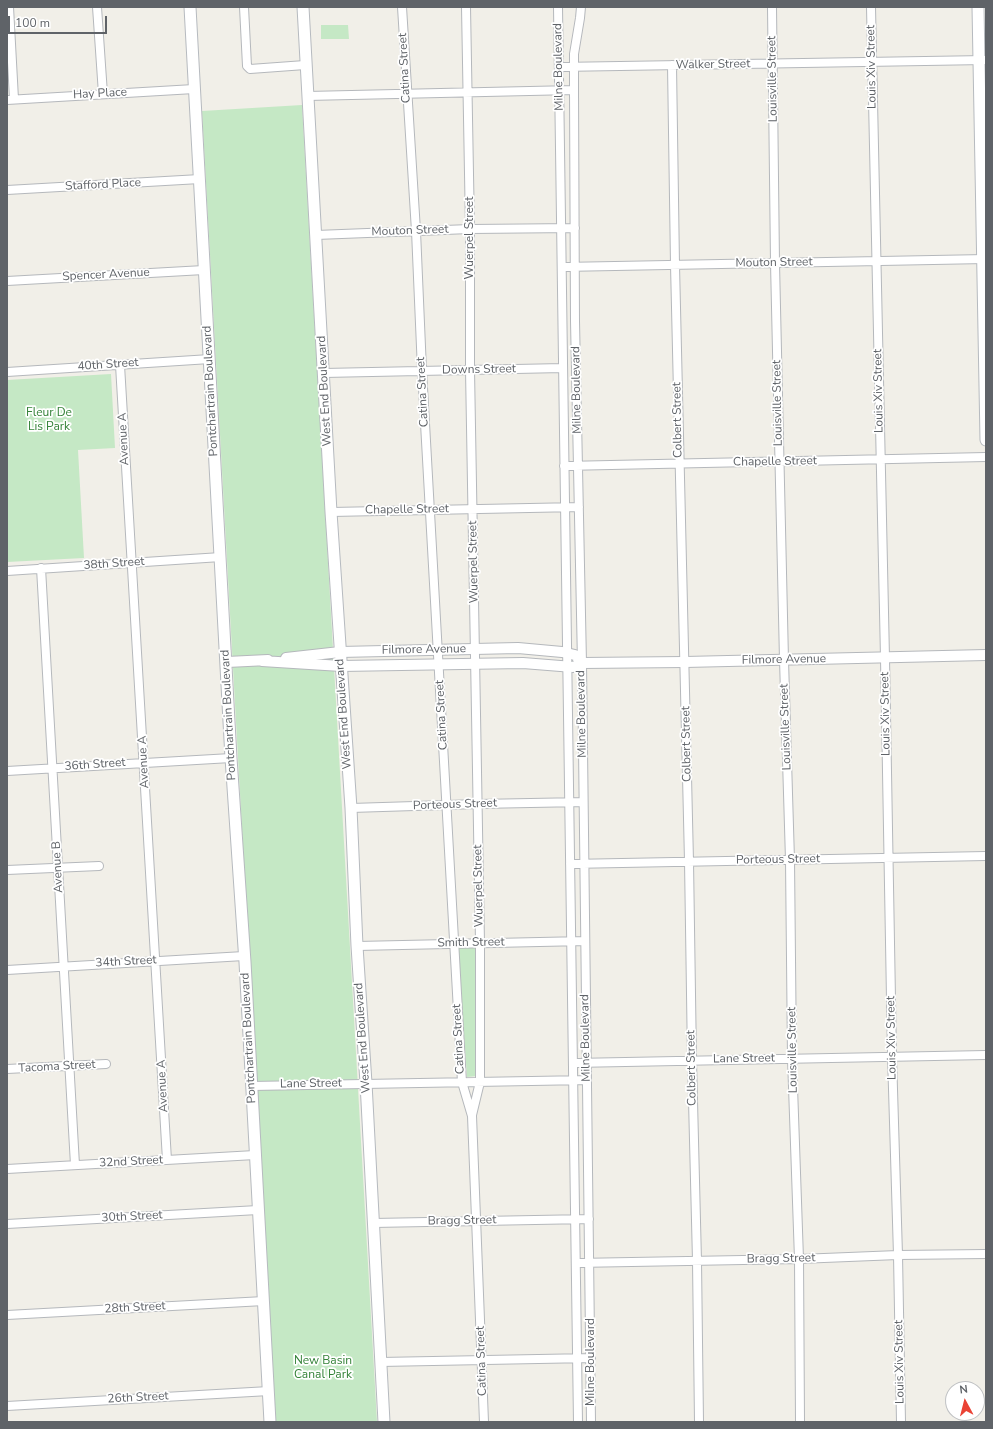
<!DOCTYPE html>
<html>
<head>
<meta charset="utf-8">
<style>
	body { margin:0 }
	#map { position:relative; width:993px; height:1429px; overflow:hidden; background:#f1efe8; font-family:"Nunito Sans",sans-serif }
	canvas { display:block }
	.frame { position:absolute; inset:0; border:8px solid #5f6368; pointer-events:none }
	.north { position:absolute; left:945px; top:1381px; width:40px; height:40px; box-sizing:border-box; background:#fff; border:1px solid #bfc1c3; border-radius:50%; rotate:353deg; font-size:11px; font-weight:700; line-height:16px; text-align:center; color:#5f6368 }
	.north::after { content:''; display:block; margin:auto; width:14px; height:18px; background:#ea4335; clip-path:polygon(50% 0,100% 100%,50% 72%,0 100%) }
	.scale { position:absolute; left:8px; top:16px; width:99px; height:18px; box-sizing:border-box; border:2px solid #5f6368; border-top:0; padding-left:5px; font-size:12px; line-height:14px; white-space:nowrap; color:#5f6368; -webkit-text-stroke:3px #fff; paint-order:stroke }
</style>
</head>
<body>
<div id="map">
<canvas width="993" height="1429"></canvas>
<div class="frame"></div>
<div class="north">N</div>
<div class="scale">100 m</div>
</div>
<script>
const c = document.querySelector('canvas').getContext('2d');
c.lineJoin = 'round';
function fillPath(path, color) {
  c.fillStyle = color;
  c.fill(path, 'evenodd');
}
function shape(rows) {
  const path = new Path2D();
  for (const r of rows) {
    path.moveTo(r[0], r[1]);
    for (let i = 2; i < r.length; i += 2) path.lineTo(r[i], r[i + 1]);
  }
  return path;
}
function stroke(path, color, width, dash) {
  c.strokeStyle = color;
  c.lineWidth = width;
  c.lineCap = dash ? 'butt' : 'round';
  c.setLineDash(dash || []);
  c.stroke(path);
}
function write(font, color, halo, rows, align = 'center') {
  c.font = font + ' "Nunito Sans",sans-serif';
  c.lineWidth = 3.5;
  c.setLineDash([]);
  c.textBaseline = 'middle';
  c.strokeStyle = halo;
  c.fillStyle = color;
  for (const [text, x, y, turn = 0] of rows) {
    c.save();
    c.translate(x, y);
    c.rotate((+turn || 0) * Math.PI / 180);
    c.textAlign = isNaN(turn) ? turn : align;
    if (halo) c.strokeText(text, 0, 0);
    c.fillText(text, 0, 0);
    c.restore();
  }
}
const green = shape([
	[321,25,348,25,349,39,321,39],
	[302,105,377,1422,275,1422,202,111],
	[111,374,115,448,78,450,84,558,7,562,7,380],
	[458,947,475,947,477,1076,467,1077]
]);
const minor = shape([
	[9,7,14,99],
	[97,7,103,94],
	[244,7,247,66,250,69,305,65],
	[402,7,416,231,422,370,462,1082,472,1116,484,1422],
	[466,7,470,229,470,370,480,942,480,1082,472,1115],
	[558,7,578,1422],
	[581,7,580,18,574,54,574,90,575,321,582,663,591,1422],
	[772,7,775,263,784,660,790,860,792,1058,799,1259,800,1422],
	[871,7,885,658,892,1056,898,1255,901,1422],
	[672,65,675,265,689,861,692,1060,697,1261,699,1422],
	[559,67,986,60],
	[307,96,574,90],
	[7,100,194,89],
	[7,190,200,179],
	[316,235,470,229,575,228],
	[562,267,986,259],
	[7,281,204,270],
	[120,365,167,1160],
	[7,372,210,359],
	[324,373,563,368],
	[564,466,986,457],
	[331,512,579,507],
	[41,568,75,1165],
	[7,571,221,557],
	[7,771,231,758],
	[351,808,478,804,583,802],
	[570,864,986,856],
	[7,870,99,866],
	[357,946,585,941],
	[7,970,244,956],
	[574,1063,986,1055],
	[7,1069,106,1064],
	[252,1086,587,1080],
	[7,1169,255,1155],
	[373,1223,589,1219],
	[7,1224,258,1210],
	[576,1263,799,1259,898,1255,986,1254],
	[7,1315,264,1301],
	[380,1362,591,1358],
	[7,1406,269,1391]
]);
const tertiary = shape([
	[286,658,340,652,518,648,562,652,575,655,582,663],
	[262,661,341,666,523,663,573,667,582,663,685,662,986,655],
	[227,662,268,660]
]);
const secondary = shape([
	[190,7,231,758,245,962,270,1422],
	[303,7,331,512,351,808,357,946,366,1083,384,1422],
	[978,7,986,440]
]);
const streetNames = [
	["Walker Street",713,65,-1],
	["Milne Boulevard",559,67,-91],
	["Louis Xiv Street",872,67,-91],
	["Catina Street",405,68,-93],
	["Louisville Street",773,79,-91],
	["Hay Place",100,94,-3],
	["Stafford Place",103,185,-3],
	["Mouton Street",410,231,-2],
	["Wuerpel Street",470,238,-90],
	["Mouton Street",774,263,-1],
	["Spencer Avenue",106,275,-3],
	["40th Street",108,365,-4],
	["Downs Street",479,370,-1],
	["Milne Boulevard",577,390,-91],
	["Pontchartrain Boulevard",211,391,-93],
	["West End Boulevard",325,391,-93],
	["Louis Xiv Street",879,391,-91],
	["Catina Street",423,392,-93],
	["Louisville Street",778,403,-91],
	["Colbert Street",678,420,-91],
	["Avenue A",124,439,-93],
	["Chapelle Street",775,462,-1],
	["Chapelle Street",407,510,-1],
	["Wuerpel Street",474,562,-91],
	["38th Street",114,564,-4],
	["Filmore Avenue",424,650,-1],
	["Filmore Avenue",784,660,-1],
	["West End Boulevard",344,714,-94],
	["Milne Boulevard",582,714,-91],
	["Louis Xiv Street",886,714,-91],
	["Pontchartrain Boulevard",229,715,-93],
	["Catina Street",442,715,-93],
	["Louisville Street",786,727,-92],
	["Colbert Street",687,744,-91],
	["Avenue A",144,762,-93],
	["36th Street",95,765,-4],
	["Porteous Street",455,805,-2],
	["Porteous Street",778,860,-1],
	["Avenue B",58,867,-93],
	["Wuerpel Street",479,886,-91],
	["Smith Street",471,943,-1],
	["34th Street",126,962,-3],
	["Pontchartrain Boulevard",249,1038,-93],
	["West End Boulevard",363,1038,-94],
	["Milne Boulevard",586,1038,-91],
	["Louis Xiv Street",892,1038,-91],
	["Catina Street",459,1039,-93],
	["Louisville Street",793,1050,-91],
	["Lane Street",744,1059,-1],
	["Tacoma Street",57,1067,-3],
	["Colbert Street",692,1068,-91],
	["Lane Street",311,1084,-1],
	["Avenue A",163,1086,-93],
	["32nd Street",131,1162,-3],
	["30th Street",132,1217,-3],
	["Bragg Street",462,1221,-1],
	["Bragg Street",781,1259,-1],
	["28th Street",135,1308,-3],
	["Catina Street",482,1361,-92],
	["Milne Boulevard",591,1362,-90],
	["Louis Xiv Street",900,1362,-91],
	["26th Street",138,1398,-3]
];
const parkNames = [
	["Fleur De",49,413],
	["Lis Park",49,427],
	["New Basin",323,1361],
	["Canal Park",323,1375]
];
fillPath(green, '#c5e8c5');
stroke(minor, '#b5b8bc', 10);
stroke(tertiary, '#b5b8bc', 12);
stroke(secondary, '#b6babf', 13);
stroke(minor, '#fff', 8);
stroke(tertiary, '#fff', 10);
stroke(secondary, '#fff', 11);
write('12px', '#5f6368', '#fff', streetNames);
write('12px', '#348238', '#fff', parkNames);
</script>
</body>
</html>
